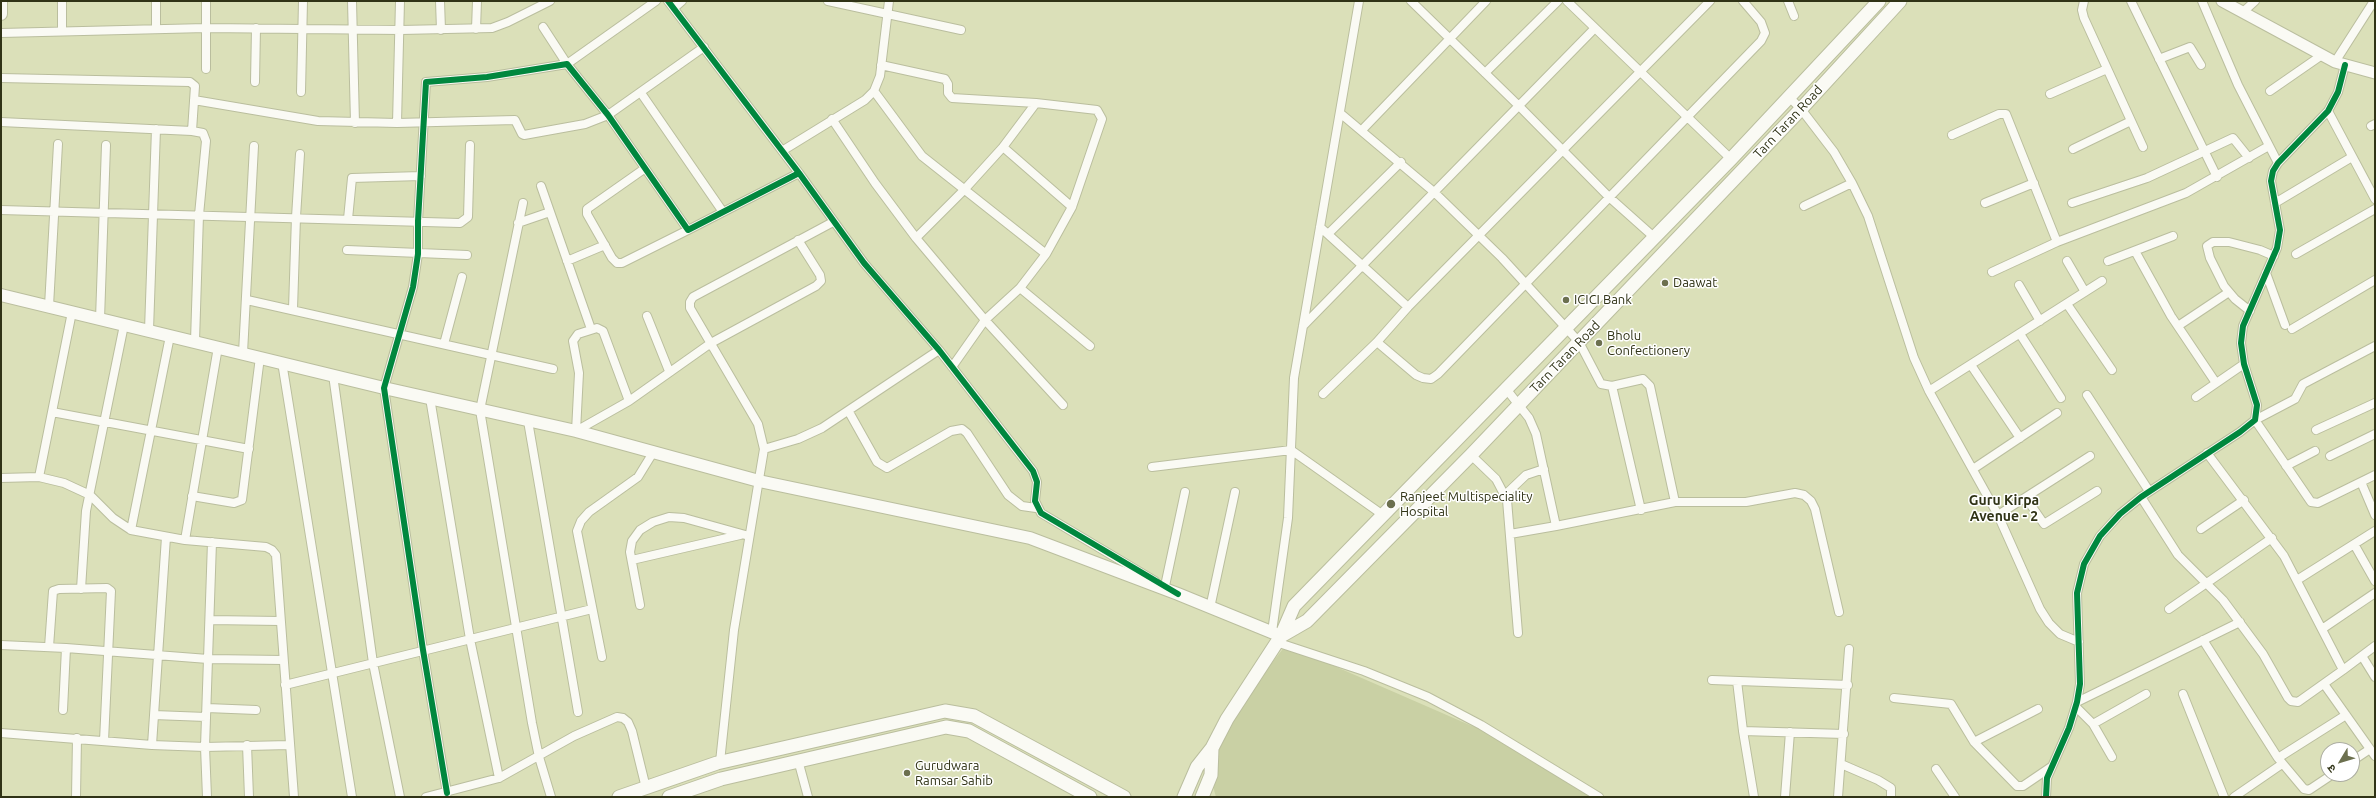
<!DOCTYPE html>
<html>
<head>
<meta charset="utf-8">
<style>
	body { margin:0 }
	#map { position:relative; width:2376px; height:798px; overflow:hidden; background:#dbe0b9; font-family:Ubuntu,"Noto Sans Devanagari",sans-serif }
	canvas { display:block }
	.frame { position:absolute; inset:0; border:2px solid #303316; pointer-events:none }
	.north { position:absolute; left:2320px; top:742px; width:40px; height:40px; box-sizing:border-box; background:#fff; border:1px solid #acada2; border-radius:50%; rotate:232deg; font-size:11px; font-weight:700; line-height:16px; text-align:center; color:#303316 }
	.north::after { content:''; display:block; margin:auto; width:14px; height:18px; background:#6c704f; clip-path:polygon(50% 0,100% 100%,50% 72%,0 100%) }
</style>
</head>
<body>
<div id="map">
<canvas width="2376" height="798"></canvas>
<div class="frame"></div>
<div class="north">उ</div>
</div>
<script>
const c = document.querySelector('canvas').getContext('2d');
c.lineJoin = 'round';
function fillPath(path, color) {
  c.fillStyle = color;
  c.fill(path, 'evenodd');
}
function shape(rows) {
  const path = new Path2D();
  for (const r of rows) {
    path.moveTo(r[0], r[1]);
    for (let i = 2; i < r.length; i += 2) path.lineTo(r[i], r[i + 1]);
  }
  return path;
}
function stroke(path, color, width, dash) {
  c.strokeStyle = color;
  c.lineWidth = width;
  c.lineCap = dash ? 'butt' : 'round';
  c.setLineDash(dash || []);
  c.stroke(path);
}
function write(font, color, halo, rows, align = 'center') {
  c.font = font + ' Ubuntu,sans-serif';
  c.lineWidth = 3;
  c.setLineDash([]);
  c.textBaseline = 'middle';
  c.strokeStyle = halo;
  c.fillStyle = color;
  for (const [text, x, y, turn = 0] of rows) {
    c.save();
    c.translate(x, y);
    c.rotate((+turn || 0) * Math.PI / 180);
    c.textAlign = isNaN(turn) ? turn : align;
    if (halo) c.strokeText(text, 0, 0);
    c.fillText(text, 0, 0);
    c.restore();
  }
}
const green = shape([
	[1286,645,1488,733,1596,797,1216,797,1210,776,1225,722]
]);
const minor = shape([
	[62,1,62,31],
	[206,1,206,28,401,30,492,28,508,22,550,1],
	[352,1,355,123],
	[440,1,441,30],
	[668,1,799,173,864,263,939,350,1033,471,1037,482,1035,501,1041,513,1155,581],
	[828,1,961,30],
	[1411,1,1518,105,1609,197,1655,238],
	[1567,1,1731,159],
	[1788,1,1794,16],
	[2084,1,2082,10,2084,18,2143,147],
	[2131,1,2217,177],
	[2202,1,2238,85,2278,163],
	[674,8,682,1],
	[2243,12,2255,1],
	[543,27,567,64,656,1],
	[156,29,156,1],
	[476,29,477,1],
	[1,33,206,28,206,69],
	[2159,59,2190,47,2201,65],
	[2335,62,2374,1],
	[881,65,945,79,948,84,948,93,952,98,1036,103],
	[1485,73,1558,1],
	[1,78,190,82,195,86,192,131,1,122],
	[255,82,256,28],
	[874,91,922,156,1046,254,1020,288,985,320,952,367],
	[2270,91,2322,55],
	[301,92,303,1],
	[641,93,723,212],
	[2050,94,2107,69],
	[1789,97,1801,109,1834,152,1852,183,1868,216,1914,358,1929,391,1998,515,2040,609,2049,623,2060,634,2079,642],
	[194,100,318,121,397,123,515,120,522,134,524,135,585,124,608,115,704,47],
	[2328,111,2375,199],
	[1340,113,1434,192,1502,258,1579,342,1601,384,1612,386,1641,510],
	[832,119,875,183,916,238,985,320,1063,405],
	[397,123,400,1],
	[2371,126,2375,124],
	[1362,130,1486,1],
	[192,131,203,133,206,141,199,215,195,341],
	[1952,135,1999,114,2006,114,2057,242],
	[1003,147,1072,207],
	[2073,149,2131,121],
	[782,151,865,100,874,91,880,76,889,1],
	[644,169,587,209,587,214,612,258,617,263,622,263,688,230],
	[541,186,591,329],
	[523,203,480,410,532,723,539,757,551,797],
	[1985,203,2034,183],
	[2072,203,2147,178,2233,138,2249,158],
	[2275,203,2352,157],
	[1804,206,1852,183],
	[1,210,460,223,468,217,470,145],
	[348,219,352,178,421,176],
	[518,223,550,212],
	[1320,227,1408,307],
	[1328,234,1401,162],
	[916,238,964,190,1003,147,1036,103,1097,110,1102,119,1072,207,1046,254],
	[347,250,467,255],
	[2135,251,2171,316,2216,383],
	[2296,254,2375,209],
	[567,261,605,245],
	[2067,261,2085,292],
	[2108,261,2173,236],
	[1992,272,2057,242,2186,193,2267,147],
	[2266,273,2285,325],
	[2019,285,2040,321],
	[1020,288,1090,346],
	[247,300,553,369],
	[2067,304,2112,370],
	[49,306,58,144],
	[293,309,296,217,300,154],
	[2250,311,2235,299,2224,286,2210,258,2207,246,2213,242,2229,242,2260,250,2274,256],
	[647,316,669,371],
	[100,319,106,145],
	[1303,326,1594,29],
	[2178,326,2229,292],
	[2292,329,2375,280],
	[149,330,156,129],
	[2020,334,2061,398],
	[1377,342,1416,375,1423,378,1431,379,1438,374,1761,41,1765,33,1761,22,1743,1],
	[444,344,462,277],
	[2375,346,2303,384,2295,399,2255,420,2311,502,2318,503,2375,475],
	[243,353,254,146],
	[282,362,352,797],
	[1971,365,2020,438],
	[333,375,373,663,400,797],
	[1612,386,1643,379,1650,386,1675,502],
	[1507,390,1529,418,1536,434,1556,526,1675,502,1746,502,1795,493,1804,495,1811,501,1815,509,1839,612],
	[1929,391,2102,281],
	[1323,394,1377,342,1408,307,1710,1],
	[2087,395,2149,491],
	[2196,397,2244,364],
	[430,398,470,639,499,778],
	[52,412,249,449],
	[849,412,877,462,887,468,951,431,962,429,967,433,1008,495,1022,506,1036,508],
	[528,421,578,712],
	[2316,430,2375,403],
	[576,431,629,401,711,343,816,286,821,281,820,275,798,240],
	[576,431,579,373,573,341,578,334,597,328,603,331,629,401],
	[764,449,798,439,822,428,939,350],
	[1471,455,1496,479,1507,500,1518,633],
	[2330,456,2375,434],
	[2286,466,2315,451],
	[1152,467,1291,450,1383,515],
	[1973,469,2057,413],
	[39,477,72,312],
	[1,478,39,477,64,483,90,495,113,518,131,530,185,540,266,547,272,550,276,555,294,797],
	[2361,482,2375,515],
	[1505,495,1526,475,1544,469],
	[192,496,234,503,242,500,260,357],
	[2141,497,2178,555,2223,600,2263,654,2288,698,2291,701,2298,702,2343,670,2284,556,2207,453],
	[2026,498,2044,524,2097,491],
	[1998,515,2090,456],
	[2201,529,2244,500],
	[131,530,170,336],
	[1510,534,1556,526],
	[185,540,218,347],
	[2354,544,2375,581],
	[632,560,740,535],
	[2297,580,2375,531],
	[1165,586,1185,492],
	[81,589,86,511,124,325],
	[640,605,630,552,632,541,640,530,653,522,669,517,684,518,749,536],
	[1210,608,1235,492],
	[2169,609,2272,538],
	[210,620,280,621],
	[2322,629,2375,593],
	[1272,632,1288,518,1294,378,1359,1],
	[2203,640,2278,758,2346,715],
	[1276,642,1364,671,1428,697,1481,725,1599,797],
	[1,645,66,648,208,659,283,660],
	[49,647,53,591,59,589,107,588,111,591,104,741],
	[2362,656,2375,677],
	[602,657,577,531,581,521,589,512,638,477,654,451],
	[2343,670,2375,646],
	[1712,680,1848,685],
	[1737,681,1743,731],
	[2324,684,2375,756],
	[285,685,592,609],
	[2183,694,2224,797],
	[1894,698,1951,704,1974,742,2017,786,2023,786,2051,767],
	[2077,702,2240,622],
	[2076,707,2093,724,2112,757],
	[207,708,256,710],
	[63,710,66,648],
	[154,715,206,717],
	[2093,724,2146,694],
	[1,733,152,745,205,747,289,745],
	[1974,742,2038,709],
	[152,745,166,537],
	[247,745,249,797],
	[2278,758,2304,789,2309,790,2333,774],
	[798,760,808,797],
	[2352,761,2370,749],
	[720,762,734,630,764,449,758,424,690,308,690,302,693,297,833,222],
	[1841,764,1878,780,1891,788,1891,797],
	[1936,769,1955,797],
	[447,793,423,650,384,388,413,287,418,254,418,221,426,82,487,77,567,64,608,115,688,230,799,173],
	[76,797,77,738],
	[207,797,205,747,212,542],
	[426,797,499,778,574,736,617,717,623,718,628,722,632,731,646,788],
	[1754,797,1743,731,1844,734],
	[1785,797,1790,732],
	[1838,797,1849,649],
	[2046,797,2047,778,2069,728,2077,702,2080,684,2077,593,2084,564,2100,536,2120,514,2141,497,2240,432,2255,420,2257,405,2244,364,2241,343,2243,326,2277,248,2280,230,2271,181,2273,171,2278,163,2328,111,2338,92,2345,65],
	[2234,797,2282,764]
]);
const tertiary = shape([
	[2222,1,2335,62,2375,73]
]);
const secondary = shape([
	[1,14,1,1],
	[1,295,384,388,576,431,759,481,1030,538,1178,594,1281,636]
]);
const primary = shape([
	[1281,636,1307,621,1471,455,1801,109,1900,1],
	[619,797,717,763,945,711,974,716,1124,797],
	[669,797,721,779,946,727,969,731,1090,797],
	[1184,797,1197,767,1212,748,1227,719,1281,636,1294,606,1731,159,1879,1],
	[1202,797,1211,775,1212,748]
]);
const cycleway = shape([
	[668,1,799,173,864,263,939,350,1033,471,1037,482,1035,501,1041,513,1178,594],
	[447,793,423,650,384,388,413,287,418,254,418,221,426,82,487,77,567,64,608,115,688,230,799,173],
	[2046,797,2047,778,2069,728,2077,702,2080,684,2077,593,2084,564,2100,536,2120,514,2141,497,2240,432,2255,420,2257,405,2244,364,2241,343,2243,326,2277,248,2280,230,2271,181,2273,171,2278,163,2328,111,2338,92,2345,65]
]);
const markers = [
	[1665,283,4,"#6c704f"],
	[1566,300,4,"#6c704f"],
	[1599,343,4,"#6c704f"],
	[1391,504,5,"#6c704f"],
	[907,773,4,"#6c704f"]
];
const streetNames = [
	["Tarn Taran Road",1788,122,-47],
	["Tarn Taran Road",1565,357,-46]
];
const poiNames = [
	["Daawat",1673,283],
	["ICICI Bank",1574,300],
	["Bholu",1607,336],
	["Confectionery",1607,351],
	["Ranjeet Multispeciality",1400,497],
	["Hospital",1400,512],
	["Gurudwara",915,766],
	["Ramsar Sahib",915,781]
];
const neighbourhoodNames = [
	["Guru Kirpa",2004,500],
	["Avenue - 2",2004,516]
];
fillPath(green, '#c9d0a4');
stroke(minor, '#babe9e', 10);
stroke(tertiary, '#babe9e', 13);
stroke(secondary, '#babe9e', 14);
stroke(primary, '#babe9e', 15);
stroke(minor, '#fafaf4', 8);
stroke(tertiary, '#fafaf4', 11);
stroke(secondary, '#fafaf4', 12);
stroke(primary, '#fafaf4', 13);
stroke(cycleway, '#00873e', 6);
for (const [x, y, r, color] of markers) {
  const dot = new Path2D();
  dot.arc(x, y, r, 0, 2 * Math.PI);
  c.fillStyle = color;
  c.fill(dot);
  stroke(dot, '#fff', 1.5);
}
write('13px', '#303316', '#fff', streetNames);
write('13px', '#303316', '#fff', poiNames, 'left');
write('bold 14px', '#303316', '#fff', neighbourhoodNames);
</script>
</body>
</html>
